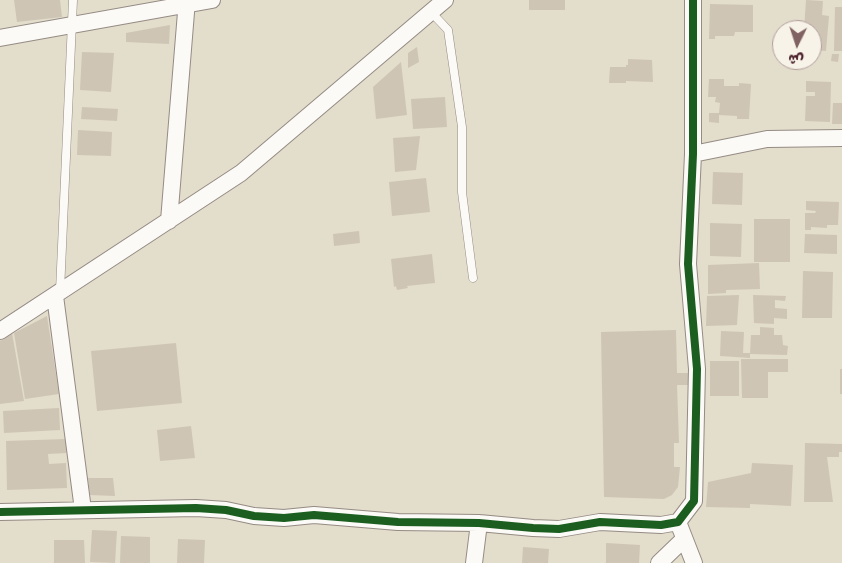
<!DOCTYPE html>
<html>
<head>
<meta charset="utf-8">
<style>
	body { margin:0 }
	#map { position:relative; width:842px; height:563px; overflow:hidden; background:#e3ddcc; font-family:Kalam,"Playpen Sans Arabic",sans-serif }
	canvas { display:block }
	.north { position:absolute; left:772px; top:20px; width:50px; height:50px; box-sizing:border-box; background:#f7f3e8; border:1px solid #b29e9c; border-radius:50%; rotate:184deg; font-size:14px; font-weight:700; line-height:20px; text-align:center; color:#4a1f2b }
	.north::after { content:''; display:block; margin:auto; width:18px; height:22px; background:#806263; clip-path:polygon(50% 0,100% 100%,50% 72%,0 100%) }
</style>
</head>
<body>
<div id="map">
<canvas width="842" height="563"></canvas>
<div class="north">ش</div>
</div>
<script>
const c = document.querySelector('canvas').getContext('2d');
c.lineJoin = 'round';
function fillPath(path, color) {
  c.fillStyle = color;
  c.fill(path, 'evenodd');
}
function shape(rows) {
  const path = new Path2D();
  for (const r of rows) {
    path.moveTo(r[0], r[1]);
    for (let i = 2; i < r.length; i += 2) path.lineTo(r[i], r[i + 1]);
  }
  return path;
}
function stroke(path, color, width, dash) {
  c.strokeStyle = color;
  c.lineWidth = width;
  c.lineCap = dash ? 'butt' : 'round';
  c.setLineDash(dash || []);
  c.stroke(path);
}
const building = shape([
	[14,0,60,0,62,17,17,22],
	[529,0,565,0,565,10,529,10],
	[806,0,823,1,822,15,829,16,826,51,812,50,812,30,804,30],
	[710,4,753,5,753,32,735,32,734,36,715,36,715,39,709,39],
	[835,7,842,7,842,51,834,51],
	[170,25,169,44,126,42,126,33],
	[417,47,419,62,408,68,408,53],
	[82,52,114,53,111,92,80,90],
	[832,54,839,54,838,62,831,61],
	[628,59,652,60,653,82,626,81,626,83,609,83,610,67,626,67,626,65,628,65],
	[401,62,407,115,376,119,373,87],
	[709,79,724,79,724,86,739,86,739,83,751,84,749,119,737,119,737,116,719,115,719,123,709,122,709,113,719,113,720,103,715,102,716,97,708,97],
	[806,81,831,82,830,122,805,121,806,96,815,96,815,92,806,92],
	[445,97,447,127,413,129,411,99],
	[833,103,842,103,842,124,832,124],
	[82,107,118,109,117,121,81,119],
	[78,130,112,132,111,156,77,155],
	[420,136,416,170,395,172,393,138],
	[713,172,743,173,742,205,712,204],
	[426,178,430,212,392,216,389,182],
	[806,201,839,202,838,225,827,225,827,228,811,227,811,230,805,230,805,213,815,213,816,211,806,210],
	[754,219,790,219,790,262,754,262],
	[710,223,742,224,741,257,710,256],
	[359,231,360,243,334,246,333,234],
	[805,234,837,235,837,254,804,253],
	[432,254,435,283,407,286,408,288,397,290,396,286,394,287,391,259],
	[759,263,760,289,726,290,726,293,708,294,708,265],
	[803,271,833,272,832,318,802,318],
	[739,295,737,325,706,326,707,296],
	[753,295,786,296,785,301,775,300,775,308,787,309,787,319,774,318,774,324,754,323],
	[47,316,59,394,25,399,14,333],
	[760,327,774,328,774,335,782,335,783,345,788,346,787,355,750,354,751,335,760,335],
	[676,330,677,373,690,373,690,385,677,385,679,443,674,443,674,467,680,467,678,487,672,495,664,499,604,497,601,332],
	[721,331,744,332,743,353,750,353,750,358,720,356],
	[12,333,24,401,0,404,0,341],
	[176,343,182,403,97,411,91,351],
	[741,359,788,359,788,372,768,372,768,398,742,398],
	[710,361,739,361,739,396,710,396],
	[840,369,842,369,842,394,840,394],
	[59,408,60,430,4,433,3,411],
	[191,426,195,458,160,461,157,430],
	[66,439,66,453,48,454,49,464,66,463,67,488,7,490,6,441],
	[805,443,842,444,842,452,839,452,839,457,827,457,833,502,804,502],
	[752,463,793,465,791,506,750,504,750,508,706,507,708,482,751,473],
	[88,478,113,478,115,496,90,495],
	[92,530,117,531,115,563,90,562],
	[121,536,150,537,150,563,120,563],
	[178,539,205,540,204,563,177,563],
	[54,540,84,540,85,563,54,563],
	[606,543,640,545,639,563,606,563],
	[523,547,549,549,548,563,522,563]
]);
const lane = shape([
	[431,12,448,30,462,127,462,192,473,278],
	[60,291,73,0]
]);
const street = shape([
	[0,38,212,0],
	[693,154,767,139,842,138],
	[169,221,187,0],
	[55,296,83,510],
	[0,331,241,173,445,0],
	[0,512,196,508,226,510,254,516,284,518,314,515,398,522,479,523,533,528,559,529,600,522,661,525,678,522,694,501,697,369,688,264,693,154,693,0],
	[678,522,694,563],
	[474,563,479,523],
	[659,563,684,539]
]);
const cycleway = shape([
	[0,512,196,508,226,510,254,516,284,518,314,515,398,522,479,523,533,528,559,529,600,522,661,525,678,522,694,501,697,369,688,264,693,154,693,0]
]);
fillPath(building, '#cfc5b5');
stroke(lane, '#958b84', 9);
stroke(street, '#958b84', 18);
stroke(lane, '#fbfaf7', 8);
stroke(street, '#fbfaf7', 16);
stroke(cycleway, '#1b5e20', 8);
</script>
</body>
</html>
